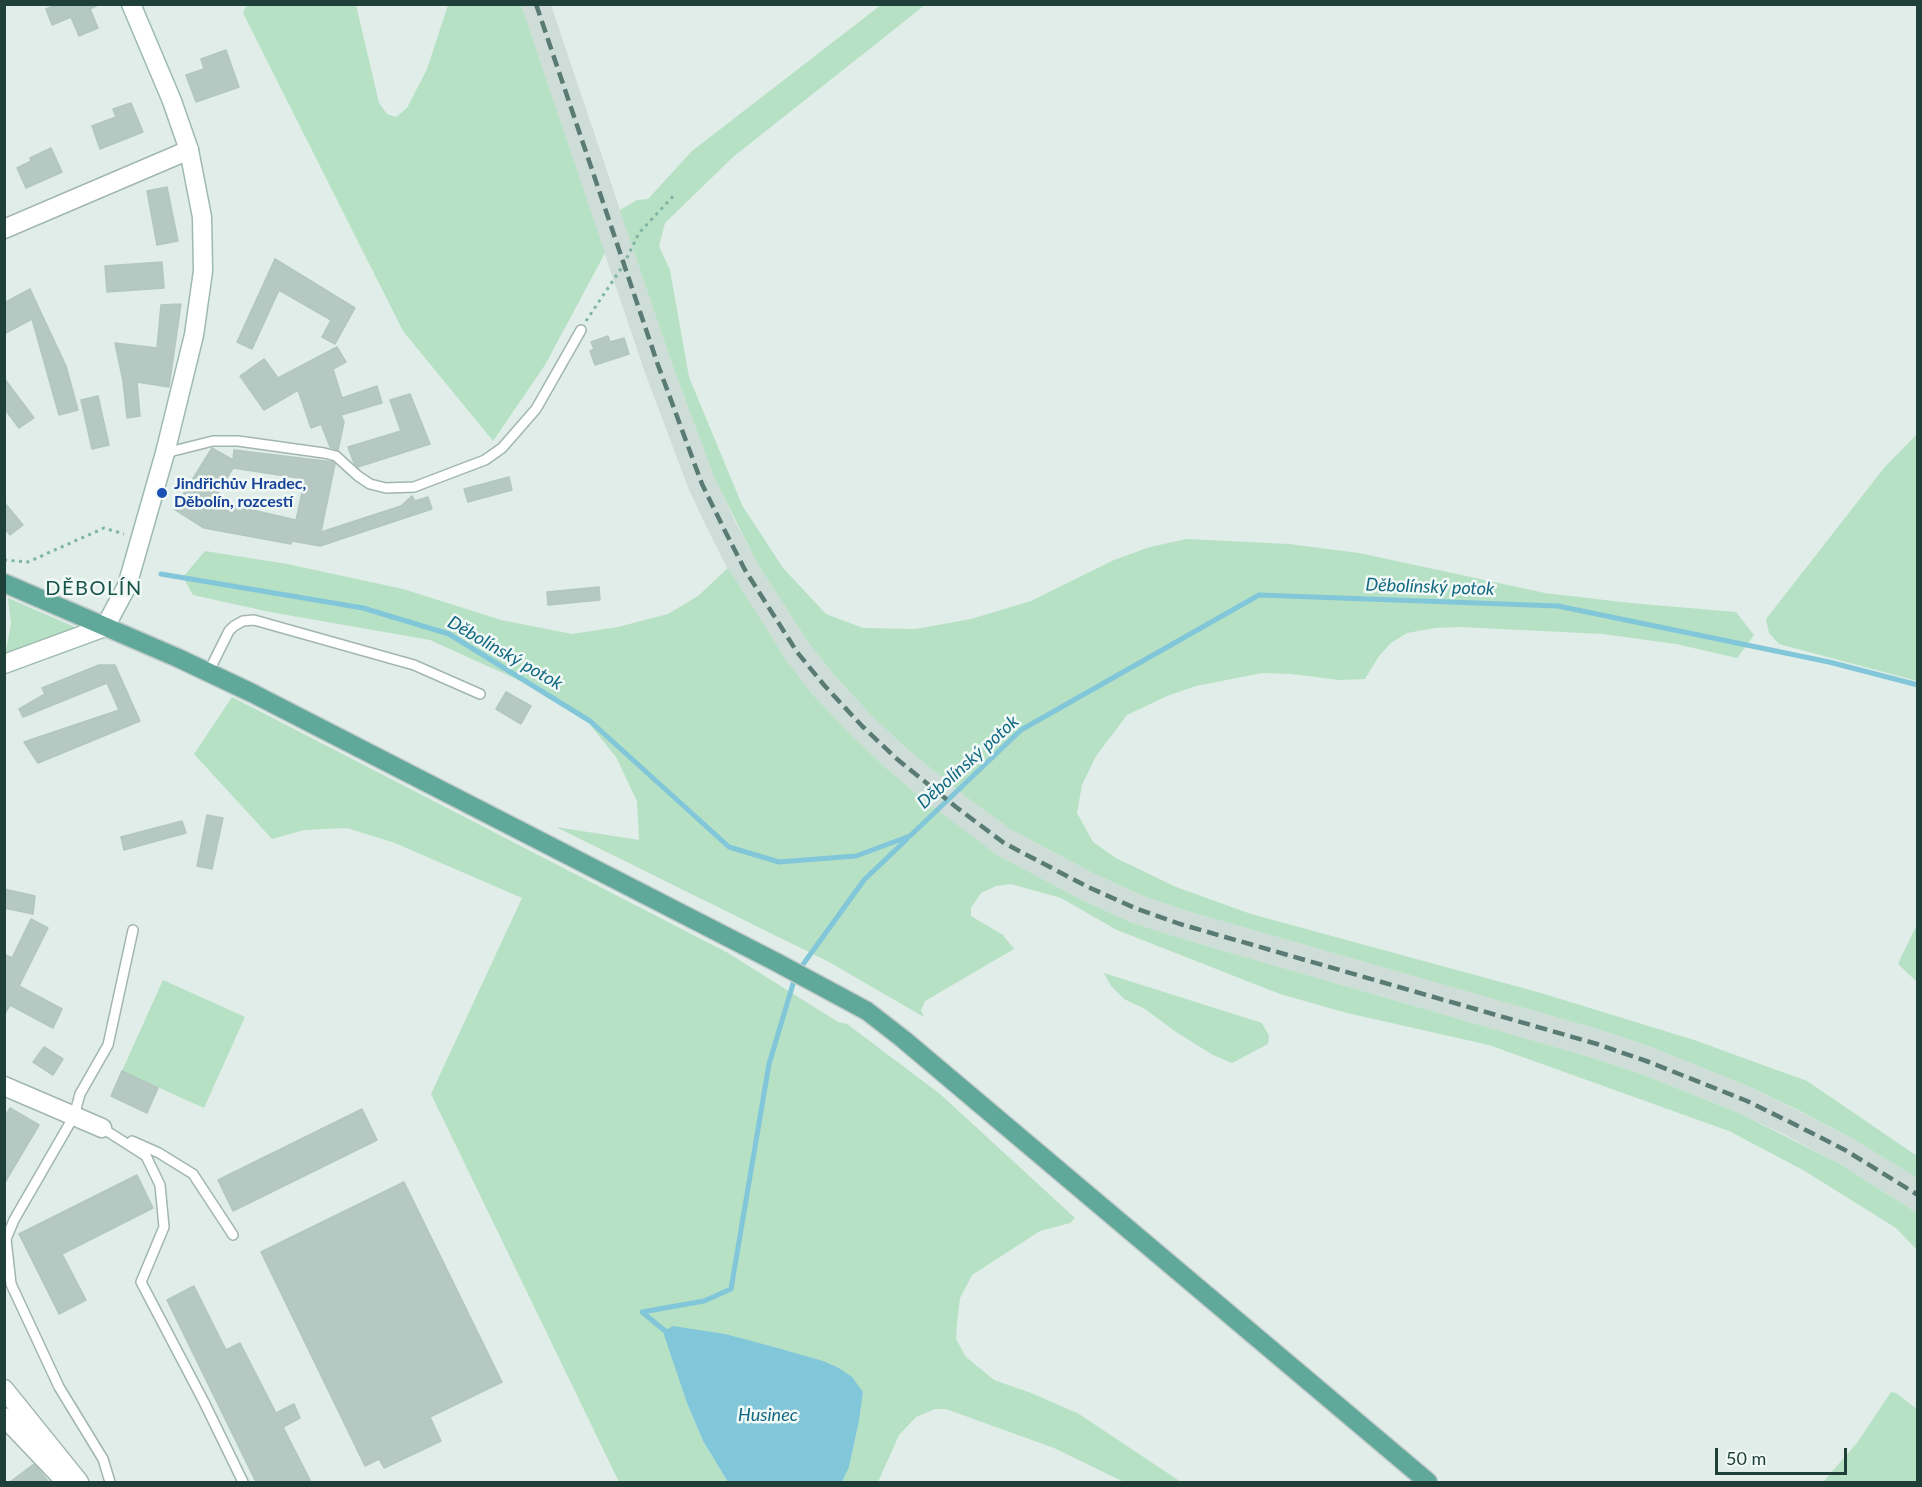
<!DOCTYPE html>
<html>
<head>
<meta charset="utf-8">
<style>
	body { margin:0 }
	#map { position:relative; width:1922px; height:1487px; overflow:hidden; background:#e0ede8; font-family:Lato,sans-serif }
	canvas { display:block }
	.frame { position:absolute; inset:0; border:6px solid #1f4039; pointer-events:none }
	.scale { position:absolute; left:1715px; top:1448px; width:132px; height:27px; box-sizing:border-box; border:3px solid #1f4039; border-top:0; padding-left:8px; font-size:18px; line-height:21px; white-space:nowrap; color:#1f4039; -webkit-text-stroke:4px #f1f9f6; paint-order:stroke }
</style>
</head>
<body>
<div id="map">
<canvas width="1922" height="1487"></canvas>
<div class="frame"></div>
<div class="scale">50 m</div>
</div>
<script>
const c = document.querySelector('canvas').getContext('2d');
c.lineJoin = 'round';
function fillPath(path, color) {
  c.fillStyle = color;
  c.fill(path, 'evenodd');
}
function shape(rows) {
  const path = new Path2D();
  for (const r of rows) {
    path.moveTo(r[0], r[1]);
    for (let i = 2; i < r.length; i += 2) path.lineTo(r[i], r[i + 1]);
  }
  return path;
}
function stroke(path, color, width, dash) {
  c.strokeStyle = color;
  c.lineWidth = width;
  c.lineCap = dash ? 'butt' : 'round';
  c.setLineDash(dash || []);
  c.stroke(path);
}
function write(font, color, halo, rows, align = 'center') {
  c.font = font + ' Lato,sans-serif';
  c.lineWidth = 5;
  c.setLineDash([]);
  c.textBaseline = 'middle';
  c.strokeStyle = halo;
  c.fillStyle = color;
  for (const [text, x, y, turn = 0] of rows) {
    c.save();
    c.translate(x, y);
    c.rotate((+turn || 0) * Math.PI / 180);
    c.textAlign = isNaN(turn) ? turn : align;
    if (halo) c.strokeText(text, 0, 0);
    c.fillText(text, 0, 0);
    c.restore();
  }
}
const built = shape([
	[521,5,551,5,671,361,715,479,736,523,757,563,809,643,835,676,872,716,906,748,965,796,1012,830,1095,874,1141,895,1184,910,1601,1030,1654,1048,1753,1088,1852,1138,1917,1178,1917,1213,1838,1163,1787,1136,1741,1114,1644,1075,1593,1058,1176,937,1130,922,1082,900,997,855,947,819,887,769,852,736,813,695,786,660,732,577,711,536,689,490,644,370]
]);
const green = shape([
	[247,5,356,5,379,103,387,114,396,117,407,108,427,69,448,5,521,5,605,253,545,365,493,441,403,331,243,13],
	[881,5,925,5,733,157,665,223,659,246,670,270,689,377,742,505,783,568,826,614,863,628,916,629,971,619,1031,601,1114,560,1150,547,1187,539,1289,544,1359,553,1545,593,1630,603,1736,612,1754,635,1737,658,1676,644,1603,634,1460,627,1435,628,1407,633,1391,643,1379,656,1365,679,1339,680,1291,674,1262,673,1196,686,1167,696,1127,715,1096,756,1082,785,1077,813,1093,842,1116,858,1176,887,1251,914,1541,993,1694,1040,1807,1081,1917,1156,1917,1178,1852,1138,1800,1111,1753,1088,1654,1048,1601,1030,1184,910,1141,895,1095,874,1012,830,965,796,906,748,872,716,835,676,809,643,757,563,715,479,671,361,620,210,637,200,648,199,692,151],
	[1917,434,1917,681,1779,644,1769,633,1766,619,1884,468],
	[205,551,287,564,403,589,501,620,572,634,618,627,668,614,698,596,728,568,786,660,813,695,852,736,887,769,929,804,997,855,1082,900,1130,922,1176,937,1593,1058,1644,1075,1741,1114,1838,1163,1917,1213,1917,1250,1896,1228,1803,1170,1729,1131,1489,1045,1347,1013,1280,994,1117,930,1061,898,1011,884,996,886,981,893,971,908,971,916,1003,935,1014,949,925,1001,921,1010,924,1017,829,962,556,827,639,840,637,801,616,757,584,717,536,688,430,640,270,612,193,595,183,577],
	[8,598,77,628,5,656,11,624],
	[232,697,728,953,838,1022,847,1024,940,1094,1075,1218,1070,1223,1040,1231,972,1275,960,1298,957,1324,956,1339,966,1357,994,1380,1031,1393,1079,1414,1181,1482,1124,1482,1054,1448,946,1409,935,1409,916,1417,899,1435,878,1482,842,1482,849,1467,859,1421,863,1392,839,1368,774,1347,665,1335,687,1403,703,1441,728,1482,619,1482,431,1094,522,898,395,843,347,828,304,830,272,839,194,754],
	[1917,924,1917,982,1898,964],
	[1104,973,1262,1023,1269,1036,1268,1044,1232,1063,1213,1055,1176,1032,1145,1009,1124,999,1111,986],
	[163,980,245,1017,204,1108,122,1071],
	[1891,1392,1896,1393,1917,1409,1917,1482,1823,1482,1857,1443]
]);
const water = shape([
	[673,1326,725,1334,774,1347,823,1361,839,1368,852,1377,863,1392,859,1421,849,1467,842,1482,728,1482,703,1441,687,1403,664,1335,666,1330]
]);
const stream = shape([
	[161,574,363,608,449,634,590,721,729,847,779,862,856,856,910,836,1021,730,1259,595,1558,606,1829,662,1918,685],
	[670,1335,642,1312,704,1301,731,1289,769,1064,796,974,864,880,907,839]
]);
const building = shape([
	[58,4,100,4,90,9,98,28,79,36,71,17,52,25,46,9,58,4],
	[226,50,239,87,196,102,186,75,204,69,201,59,226,50],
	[131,103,143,132,100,149,92,126,116,117,113,109,131,103],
	[51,148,62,172,26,188,17,168,31,161,30,158,51,148],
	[167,187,178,241,157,245,147,191,167,187],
	[275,259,355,308,335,344,322,337,331,320,279,290,252,349,237,342,275,259],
	[162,262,164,288,107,292,105,266,162,262],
	[30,289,66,366,78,410,59,415,32,319,4,334,4,303,30,289],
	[181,304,169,387,137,382,140,416,127,418,123,381,115,343,157,348,161,305,181,304],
	[608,336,610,342,624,338,629,354,595,365,590,351,594,349,591,342,608,336],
	[337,347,346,362,333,369,342,398,377,386,382,403,341,415,344,422,338,450,330,447,321,424,311,428,298,390,264,410,240,376,264,359,278,378,337,347],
	[4,378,34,418,19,428,4,408,4,378],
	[410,394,430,444,358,467,354,463,348,447,401,431,390,400,410,394],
	[98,396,109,445,92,449,81,400,98,396],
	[212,448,233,460,234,450,333,462,335,464,321,532,401,506,412,496,415,501,428,497,432,509,320,546,292,541,291,544,204,528,174,509,212,448],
	[233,468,305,479,296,520,213,501,233,468],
	[509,477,512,490,468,502,464,489,509,477],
	[4,502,23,525,10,535,4,528,4,502],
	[599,587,600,600,548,605,547,592,599,587],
	[99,665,115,665,140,721,38,763,24,742,119,710,107,683,23,717,19,709,45,694,42,688,99,665],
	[506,692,531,706,521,724,496,709,506,692],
	[207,815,223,818,212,869,197,866,207,815],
	[182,821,186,833,124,850,121,837,182,821],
	[4,889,35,896,33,914,4,908,4,889],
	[31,919,48,928,19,986,62,1009,53,1028,10,1005,4,1015,4,954,12,958,31,919],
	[44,1047,63,1059,53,1075,33,1062,44,1047],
	[122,1071,158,1088,147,1113,111,1096,122,1071],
	[10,1108,39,1125,4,1184,4,1118,10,1108],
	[362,1109,377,1140,233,1211,218,1180,362,1109],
	[137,1175,153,1208,62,1254,86,1300,59,1314,19,1234,137,1175],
	[404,1182,502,1382,430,1417,441,1441,384,1468,379,1459,365,1466,261,1252,404,1182],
	[194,1286,226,1350,240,1343,276,1413,294,1404,300,1418,283,1427,311,1482,256,1482,167,1300,194,1286],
	[34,1464,49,1482,10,1482,34,1464]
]);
const path = shape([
	[586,321,624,264,639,233,676,193],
	[4,560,28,562,104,528,124,534]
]);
const lane = shape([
	[165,453,213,441,238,441,324,453,336,456,358,476,370,484,386,488,414,487,485,460,502,448,536,409,581,330],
	[208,673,229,631,234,626,243,621,254,620,414,665,480,694],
	[102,1128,146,1156,160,1185,164,1227,141,1282,204,1402,243,1482],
	[132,1141,159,1153,193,1174,233,1235],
	[110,1482,103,1459,59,1387,11,1284,6,1239,14,1220,74,1116,80,1094,108,1045,133,930]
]);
const street = shape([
	[4,229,189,150],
	[4,1086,102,1128],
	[4,1389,79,1482],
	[4,1417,66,1482]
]);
const secondary = shape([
	[4,664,105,627,127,586,165,453,194,335,203,271,202,217,189,150,172,101,131,4]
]);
const primary = shape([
	[4,583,178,658,252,693,776,962,867,1011,903,1039,1428,1482]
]);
const rail = shape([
	[536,4,658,365,702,484,724,529,745,570,797,652,824,685,862,726,897,759,956,807,1004,843,1088,887,1135,908,1180,924,1597,1044,1649,1062,1747,1101,1794,1124,1845,1150,1918,1195]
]);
const markers = [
	[162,493,6,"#1a4fb4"]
];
const transitNames = [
	["Jindřichův Hradec,",174,484],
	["Děbolín, rozcestí",174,502]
];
const waterNames = [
	["Děbolínský potok",1430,587,2],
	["Děbolínský potok",505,653,30],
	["Děbolínský potok",968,762,-42],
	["Husinec",768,1415]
];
const quarterNames = [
	["DĚBOLÍN",94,589]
];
fillPath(built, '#ceddd7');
fillPath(green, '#b6e1c4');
fillPath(water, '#81c6d9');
stroke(stream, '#81c6d9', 5);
fillPath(building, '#b5c8c1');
stroke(building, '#b2c7c0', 1.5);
stroke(lane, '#a2b6b0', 12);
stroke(street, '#a2b6b0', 21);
stroke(secondary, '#9dbab2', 21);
stroke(primary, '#c0cac8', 21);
stroke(path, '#7db4a6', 3, [3, 4.5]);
stroke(lane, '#fff', 9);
stroke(street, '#fff', 18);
stroke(secondary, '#fff', 18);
stroke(primary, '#5fa89a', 18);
stroke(rail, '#597b74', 4.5, [12, 6]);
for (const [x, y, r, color] of markers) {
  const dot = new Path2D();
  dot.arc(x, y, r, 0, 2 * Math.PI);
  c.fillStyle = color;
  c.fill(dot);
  stroke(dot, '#f1f9f6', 2);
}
write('bold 16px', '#164399', '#f1f9f6', transitNames, 'left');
write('italic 18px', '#126882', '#f1f9f6', waterNames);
c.letterSpacing = '1.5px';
write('20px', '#185449', '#f1f9f6', quarterNames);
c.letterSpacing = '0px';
</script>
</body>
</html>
